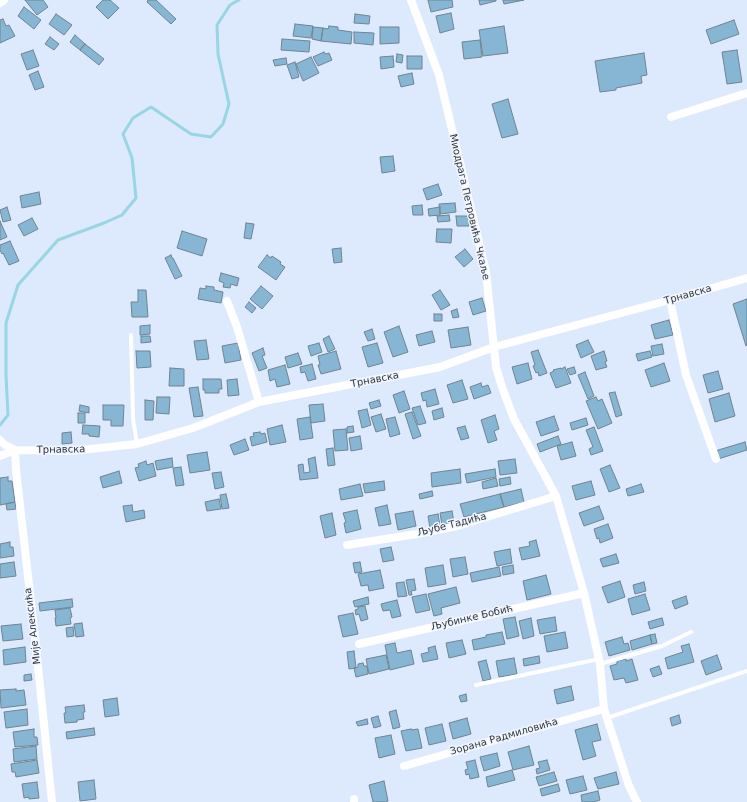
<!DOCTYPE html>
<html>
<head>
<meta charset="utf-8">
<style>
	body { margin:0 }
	canvas { display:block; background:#dde9fd }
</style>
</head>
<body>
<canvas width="747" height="802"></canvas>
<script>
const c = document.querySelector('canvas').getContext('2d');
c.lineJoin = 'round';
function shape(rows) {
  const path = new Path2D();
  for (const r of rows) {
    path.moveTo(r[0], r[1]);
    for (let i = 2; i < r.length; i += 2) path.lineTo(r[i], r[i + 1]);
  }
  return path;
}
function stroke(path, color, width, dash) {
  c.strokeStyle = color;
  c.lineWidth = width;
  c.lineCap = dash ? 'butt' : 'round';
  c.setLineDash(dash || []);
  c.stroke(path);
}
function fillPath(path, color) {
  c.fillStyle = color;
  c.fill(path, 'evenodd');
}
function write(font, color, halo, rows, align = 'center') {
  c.font = font + ' "DejaVu Sans",sans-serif';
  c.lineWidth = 3;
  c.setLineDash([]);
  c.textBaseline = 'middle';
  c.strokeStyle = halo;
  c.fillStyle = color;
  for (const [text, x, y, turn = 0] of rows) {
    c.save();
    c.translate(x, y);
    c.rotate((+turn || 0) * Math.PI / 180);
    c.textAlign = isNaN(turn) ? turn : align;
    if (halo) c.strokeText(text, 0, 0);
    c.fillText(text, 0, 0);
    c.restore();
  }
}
const stream = shape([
	[0,425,8,415,6,375,6,323,18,285,58,240,104,223,122,215,136,198,132,158,123,134,133,118,151,107,191,134,211,137,223,124,229,104,218,54,217,25,230,5,239,0]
]);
const building = shape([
	[25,0,43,0,48,7,37,15,25,0],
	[103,0,110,0,119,8,108,19,96,7,103,0],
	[148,0,156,0,176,19,171,24,147,2,148,0],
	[428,0,452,0,453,7,431,12,428,0],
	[479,0,496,0,496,1,480,5,479,0],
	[503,0,524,0,504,4,503,0],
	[24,7,41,20,34,29,18,16,24,7],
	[451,13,454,29,440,33,436,16,451,13],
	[56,14,72,25,64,35,49,24,56,14],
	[355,14,370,16,369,24,354,23,355,14],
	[3,19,6,26,9,25,15,36,0,43,0,20,3,19],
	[734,20,739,34,711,44,706,30,734,20],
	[295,24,313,26,311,38,293,36,295,24],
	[329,26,338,27,338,30,352,32,351,44,321,41,323,28,328,29,329,26],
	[504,26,508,53,483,56,479,30,504,26],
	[313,27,323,28,321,41,312,39,313,27],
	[380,27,399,27,399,43,380,44,380,27],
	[354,32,374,33,373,45,354,43,354,32],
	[75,35,85,44,80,50,70,42,75,35],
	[50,37,59,44,54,50,45,44,50,37],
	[282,39,310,41,309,52,281,50,282,39],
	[480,40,482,57,464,59,462,42,480,40],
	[85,44,104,59,99,65,80,50,85,44],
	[33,50,39,66,27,70,21,54,33,50],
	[737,50,742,82,727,84,722,52,737,50],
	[324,52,325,54,329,53,332,60,318,66,313,57,324,52],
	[644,53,647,75,641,76,642,83,616,88,616,90,600,92,595,61,644,53],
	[397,54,403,55,402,63,396,62,397,54],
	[393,56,394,67,381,69,380,57,393,56],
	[407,56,422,56,422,69,407,69,407,56],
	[311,57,319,73,303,81,296,64,311,57],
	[286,58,287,64,275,66,273,60,286,58],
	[295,62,299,77,292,79,287,65,295,62],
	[38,71,44,87,35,90,29,75,38,71],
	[412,73,414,84,401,87,398,76,412,73],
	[508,99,518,134,502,138,492,104,508,99],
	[393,156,395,171,382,173,380,157,393,156],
	[438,184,442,195,427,200,423,189,438,184],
	[39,192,41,204,22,208,20,196,39,192],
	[455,203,456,212,440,214,439,204,455,203],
	[422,205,423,215,413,215,412,206,422,205],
	[7,207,11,220,3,222,0,210,7,207],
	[440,207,440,215,429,216,428,209,440,207],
	[449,215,450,221,438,222,437,216,449,215],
	[456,216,468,216,469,226,457,226,456,216],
	[32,218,38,229,24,236,18,225,32,218],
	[0,221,7,237,0,240,0,221],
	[246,223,254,224,251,239,244,238,246,223],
	[437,229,452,229,451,243,436,242,437,229],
	[182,231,207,239,202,256,177,248,182,231],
	[10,241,19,261,9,265,3,253,2,254,0,250,0,245,10,241],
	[341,248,342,262,334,263,332,249,341,248],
	[465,249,473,259,464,267,455,257,465,249],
	[171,255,172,258,173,258,182,276,175,279,165,258,171,255],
	[267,255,271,258,272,256,281,262,280,264,285,267,276,280,258,267,267,255],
	[221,273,239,278,237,286,231,284,230,288,223,287,224,283,219,281,221,273],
	[206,286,214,287,214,290,223,292,221,303,198,299,200,288,206,289,206,286],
	[261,286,273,296,262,309,250,299,261,286],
	[138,290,146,290,148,317,132,317,131,302,138,302,138,290],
	[440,290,450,305,441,310,432,295,440,290],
	[482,298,486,311,473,315,469,302,482,298],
	[747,299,747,345,746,346,733,304,747,299],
	[249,302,256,308,252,313,245,307,249,302],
	[457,309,459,317,453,318,451,311,457,309],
	[434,314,442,314,442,321,434,321,434,314],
	[669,320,673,335,655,339,651,325,669,320],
	[150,325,150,334,140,335,140,326,150,325],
	[399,326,408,352,393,357,384,332,399,326],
	[468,327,471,345,451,348,448,330,468,327],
	[372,329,375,339,368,341,364,332,372,329],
	[432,331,435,342,419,346,416,335,432,331],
	[141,336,150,336,151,342,141,343,141,336],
	[329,336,335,349,328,352,323,339,329,336],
	[206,340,209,359,197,360,194,341,206,340],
	[588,340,594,352,581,358,576,345,588,340],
	[238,343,241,360,225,363,222,346,238,343],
	[319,343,322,352,311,356,308,346,319,343],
	[377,343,383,363,368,367,362,347,377,343],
	[662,344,664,354,653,356,651,346,662,344],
	[263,348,265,355,262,356,267,368,259,371,252,353,263,348],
	[538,350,547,373,539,376,538,372,536,373,533,366,535,365,531,352,538,350],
	[136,351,150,351,151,367,137,368,136,351],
	[336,351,341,369,321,374,318,365,320,365,318,356,336,351],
	[604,351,607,361,605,362,607,367,596,370,591,356,604,351],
	[650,351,652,357,638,361,636,354,650,351],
	[298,353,302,364,288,368,285,357,298,353],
	[528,363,532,379,517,384,512,367,528,363],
	[664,363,670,381,651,387,645,370,664,363],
	[312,364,316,379,308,381,305,372,301,373,300,367,312,364],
	[285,365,290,384,277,387,275,379,270,381,268,370,285,365],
	[565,367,571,383,556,388,550,373,554,371,553,370,561,368,561,369,565,367],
	[574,367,576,373,570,375,567,369,574,367],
	[170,368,184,369,184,386,169,386,170,368],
	[718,371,723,389,708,393,703,375,718,371],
	[585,372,594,396,588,399,578,375,585,372],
	[203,379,221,379,222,389,219,389,219,393,205,393,205,390,203,390,203,379],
	[237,379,239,395,228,396,227,380,237,379],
	[462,380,468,399,453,403,447,385,462,380],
	[481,383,482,387,488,385,491,393,474,399,470,387,481,383],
	[198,387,203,416,194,417,189,388,198,387],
	[435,389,439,404,427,407,426,400,423,401,421,393,435,389],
	[404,391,410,409,399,413,393,395,404,391],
	[615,392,622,415,616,417,609,393,615,392],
	[729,393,735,416,715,422,709,399,729,393],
	[157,397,170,397,169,414,156,413,157,397],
	[596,397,598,401,602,399,612,423,598,429,586,401,596,397],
	[145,400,154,401,153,420,145,420,145,400],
	[379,400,381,406,371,409,369,403,379,400],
	[323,404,325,421,311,423,309,405,323,404],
	[80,405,89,407,89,413,79,411,80,405],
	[103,405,124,405,123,426,111,426,111,420,103,420,103,405],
	[420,406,426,423,418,425,412,408,420,406],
	[442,408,444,417,434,420,432,411,442,408],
	[367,409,371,425,362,428,358,411,367,409],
	[412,412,421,436,413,439,405,414,412,412],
	[78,413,85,413,85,423,78,423,78,413],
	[381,414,386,429,376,432,371,417,381,414],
	[495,415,499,429,494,431,497,440,488,443,481,420,495,415],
	[554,416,559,430,541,436,536,422,554,416],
	[310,417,313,438,300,440,297,419,310,417],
	[395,417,400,434,390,437,386,419,395,417],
	[586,418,588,425,572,430,570,423,586,418],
	[83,425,100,426,99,437,89,436,89,434,82,434,83,425],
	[282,425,286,442,270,445,267,429,282,425],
	[353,426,354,432,347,433,347,427,353,426],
	[465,426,469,438,461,440,457,428,465,426],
	[594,427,603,451,591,455,589,449,593,447,586,430,594,427],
	[346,429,348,450,335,451,333,430,346,429],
	[71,432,72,443,62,444,62,433,71,432],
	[260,432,261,434,265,433,267,442,252,446,250,437,254,436,253,433,260,432],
	[360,436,362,449,351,451,349,438,360,436],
	[558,436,561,444,540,452,537,444,558,436],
	[245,439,249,450,234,455,230,445,245,439],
	[572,442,576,456,561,460,557,446,572,442],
	[745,442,747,450,718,459,715,451,745,442],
	[333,448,335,465,328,466,326,449,333,448],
	[207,452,210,470,190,473,187,455,207,452],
	[315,457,318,478,300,480,298,465,303,464,304,473,310,472,308,459,315,457],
	[172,458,173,467,157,470,155,461,172,458],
	[515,459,517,473,500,475,498,461,515,459],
	[146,461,147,465,153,463,156,476,139,481,135,468,139,467,138,464,146,461],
	[610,465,620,488,609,492,600,469,610,465],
	[181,467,184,485,176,486,173,468,181,467],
	[460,469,461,483,432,487,431,473,460,469],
	[495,469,496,477,467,483,465,474,495,469],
	[119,471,122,483,103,488,100,477,119,471],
	[221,472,224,487,215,489,212,473,221,472],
	[8,477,8,481,12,481,15,502,0,505,0,478,8,477],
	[510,477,511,484,500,486,499,479,510,477],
	[496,478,498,486,483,489,482,482,496,478],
	[384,481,385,490,365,493,363,484,384,481],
	[591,481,595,495,576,500,572,486,591,481],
	[360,484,363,496,341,500,339,489,360,484],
	[641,484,644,492,628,496,626,489,641,484],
	[521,489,524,502,504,507,500,494,521,489],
	[432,491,433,496,420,499,419,494,432,491],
	[226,494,229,508,222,509,220,495,226,494],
	[500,494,504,507,464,517,460,504,500,494],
	[219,499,221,509,207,511,205,502,219,499],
	[15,502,16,509,7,510,6,504,15,502],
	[132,505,133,512,144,510,145,518,126,522,123,506,132,505],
	[387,505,391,524,379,526,375,508,387,505],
	[599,506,604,519,584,526,579,513,599,506],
	[357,510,361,529,346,533,344,523,346,522,343,513,357,510],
	[413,511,416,526,398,530,395,514,413,511],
	[452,511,454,522,442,525,440,513,452,511],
	[332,513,336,535,325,538,320,516,332,513],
	[438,514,440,526,430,528,428,516,438,514],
	[608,524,613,538,600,543,599,538,597,539,594,529,608,524],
	[536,540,540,556,522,560,519,548,530,546,529,542,536,540],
	[10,542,10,547,13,547,14,556,0,558,0,544,10,542],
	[391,547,394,560,383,562,380,549,391,547],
	[510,549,512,563,497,566,494,552,510,549],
	[616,554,619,563,603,567,600,559,616,554],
	[465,557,468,574,453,577,450,559,465,557],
	[14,562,16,576,0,578,0,564,14,562],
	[360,562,362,572,355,573,353,563,360,562],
	[443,565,446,584,428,587,425,568,443,565],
	[513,565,514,573,503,575,502,567,513,565],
	[499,567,501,576,472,582,470,573,499,567],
	[380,570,384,588,369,591,368,585,361,586,358,574,380,570],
	[546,575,551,594,527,600,523,581,546,575],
	[414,579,416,590,411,591,412,595,409,595,406,580,414,579],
	[620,581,625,597,608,603,602,587,620,581],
	[404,582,407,596,398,597,396,583,404,582],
	[644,582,646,591,635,594,633,585,644,582],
	[456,587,460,603,441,608,442,614,434,616,428,594,456,587],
	[426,594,430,610,416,613,412,597,426,594],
	[645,594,650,610,632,615,628,599,645,594],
	[686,596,688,604,675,609,672,601,686,596],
	[368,597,369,604,355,607,353,601,368,597],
	[72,599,73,607,40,611,39,603,72,599],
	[397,600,401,616,392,618,390,610,383,611,381,604,397,600],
	[365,606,368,619,361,621,359,614,356,615,355,610,358,609,358,607,365,606],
	[70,608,72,617,70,618,71,624,56,626,55,618,56,618,55,610,70,608],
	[353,613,358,634,343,637,338,616,353,613],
	[515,617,519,636,507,639,503,619,515,617],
	[555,617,557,631,540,634,537,620,555,617],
	[531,618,534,636,523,639,519,621,531,618],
	[662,618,664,625,650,629,648,622,662,618],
	[82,623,84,636,76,637,74,624,82,623],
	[21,624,23,639,3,641,1,626,21,624],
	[73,627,74,636,67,637,66,628,73,627],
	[502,632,505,644,474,650,472,640,486,637,486,635,502,632],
	[565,632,568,648,547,652,544,636,565,632],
	[655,634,657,643,652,644,650,635,655,634],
	[650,635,652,644,632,650,630,641,650,635],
	[622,637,624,644,628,643,630,650,609,656,605,642,622,637],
	[462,640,466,654,449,658,446,643,462,640],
	[395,643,397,653,411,650,414,664,390,670,385,645,395,643],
	[689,644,694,662,668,669,665,658,683,652,681,646,689,644],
	[435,646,438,659,423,662,421,654,429,652,428,648,435,646],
	[25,647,26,662,4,665,3,650,25,647],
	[354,651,356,668,349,669,347,652,354,651],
	[386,655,389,669,369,674,366,659,386,655],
	[717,655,722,669,706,675,701,661,717,655],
	[539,656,540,663,524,666,523,659,539,656],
	[514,658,517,674,499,677,496,661,514,658],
	[626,659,626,661,632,659,638,680,626,683,624,678,614,680,610,666,617,664,617,661,626,659],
	[486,660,491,679,483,681,478,662,486,660],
	[363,663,364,666,367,666,368,674,356,677,354,668,358,667,358,664,363,663],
	[659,666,662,674,653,677,650,669,659,666],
	[31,674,32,680,24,681,24,675,31,674],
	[571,686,574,700,557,704,554,690,571,686],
	[16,689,16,691,24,690,26,705,1,708,0,690,16,689],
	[466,694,467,701,461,702,459,696,466,694],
	[117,698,119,715,105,717,103,700,117,698],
	[84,705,85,712,83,712,84,719,77,720,77,722,65,723,64,713,66,713,65,707,84,705],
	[27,709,28,725,6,728,4,712,27,709],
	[396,710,400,727,393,729,389,712,396,710],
	[679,715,681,723,672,726,670,718,679,715],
	[378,716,381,726,374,728,371,718,378,716],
	[467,718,471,734,453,739,449,723,467,718],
	[367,719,368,724,358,726,356,722,367,719],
	[442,724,446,741,429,745,425,728,442,724],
	[597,724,601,740,592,742,596,756,583,760,575,730,597,724],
	[94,728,95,735,67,739,66,732,94,728],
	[34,729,34,737,37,737,38,745,15,747,13,732,34,729],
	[411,729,411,730,418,729,422,748,406,751,401,731,411,729],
	[391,735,395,754,379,758,375,738,391,735],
	[36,746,37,759,14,762,13,749,36,746],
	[529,746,534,765,513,770,508,752,529,746],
	[497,753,500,766,484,771,480,757,497,753],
	[37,760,39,773,16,777,15,772,12,772,11,764,37,760],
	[475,760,479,777,470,779,469,774,466,775,465,770,468,769,466,762,475,760],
	[547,760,550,770,537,774,536,769,540,768,538,762,547,760],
	[512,770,515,780,488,787,486,777,512,770],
	[554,772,557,781,539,786,536,777,554,772],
	[616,772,619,784,598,789,594,778,616,772],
	[583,776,587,790,570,794,566,780,583,776],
	[94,780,96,799,80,801,78,782,94,780],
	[384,781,388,801,385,802,373,802,369,785,384,781],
	[37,782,39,798,29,799,29,797,24,798,22,784,37,782],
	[558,784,560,791,542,796,540,789,558,784],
	[598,791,600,800,593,802,582,802,581,795,598,791]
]);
const service = shape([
	[131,335,133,418,137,444],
	[600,664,662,646,691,632],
	[476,685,599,659],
	[607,718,747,671]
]);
const minor = shape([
	[411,0,439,75,486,272,496,367,502,387,514,419,556,496,584,593,600,664,604,709,629,786,637,802],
	[0,3,4,0],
	[671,117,747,93],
	[670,300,686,375,716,459],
	[227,301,237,327,259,402],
	[0,440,5,445,15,450],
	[15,450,16,470,36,647,52,802],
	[0,456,15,450,71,451,137,444,193,428,259,402,440,367,494,347,670,300,747,278],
	[347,545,417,534,457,526,556,496],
	[359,644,584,593],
	[404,766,604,709],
	[354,799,354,802]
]);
const streetNames = [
	["Миодрага Петровића Чкаље",469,207,77],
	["Трнавска",688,295,-16],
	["Трнавска",375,380,-11],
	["Трнавска",61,450,-1],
	["Љубе Тадића",452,525,-14],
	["Љубинке Бобић",472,618,-13],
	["Мије Алексића",33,626,-97],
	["Зорана Радмиловића",504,737,-16]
];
stroke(stream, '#97d6e2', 3);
fillPath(building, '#86b6d3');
stroke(building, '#708491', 1);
stroke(service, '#fff', 4);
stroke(minor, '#fff', 8);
write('10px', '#32373f', '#f1f6fe', streetNames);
</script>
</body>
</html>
